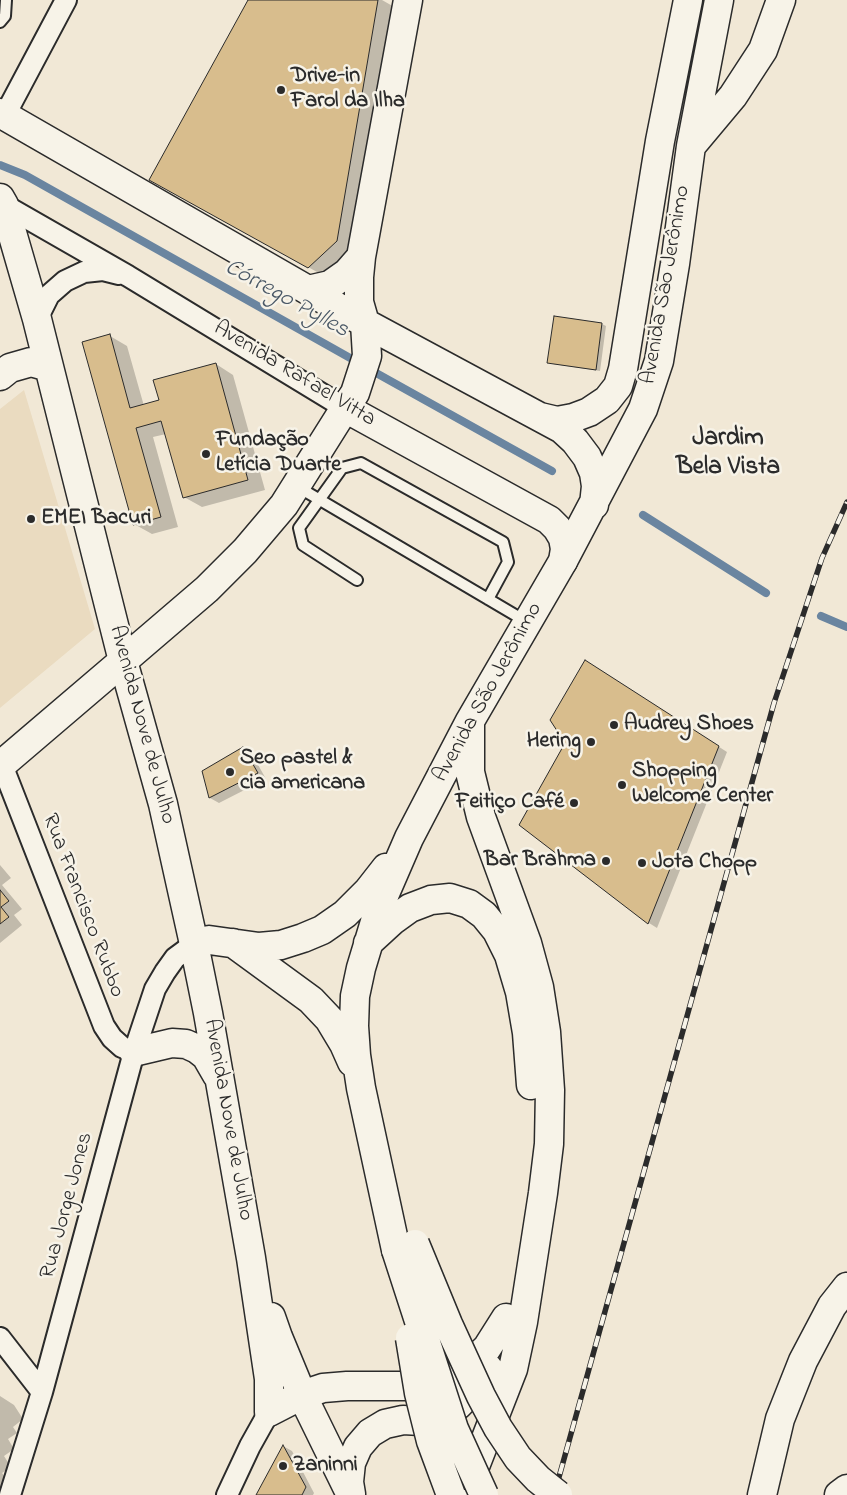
<!DOCTYPE html>
<html>
<head>
<meta charset="utf-8">
<style>
	body { margin:0 }
	canvas { display:block; background:#f1e8d6 }
</style>
</head>
<body>
<canvas width="847" height="1495"></canvas>
<script>
const c = document.querySelector('canvas').getContext('2d');
c.lineJoin = 'round';
function fillPath(path, color) {
  c.fillStyle = color;
  c.fill(path, 'evenodd');
}
function shape(rows) {
  const path = new Path2D();
  for (const r of rows) {
    path.moveTo(r[0], r[1]);
    for (let i = 2; i < r.length; i += 2) path.lineTo(r[i], r[i + 1]);
  }
  return path;
}
function stroke(path, color, width, dash) {
  c.strokeStyle = color;
  c.lineWidth = width;
  c.lineCap = dash ? 'butt' : 'round';
  c.setLineDash(dash || []);
  c.stroke(path);
}
function write(font, color, halo, rows, align = 'center') {
  c.font = font + ' "Indie Flower",sans-serif';
  c.lineWidth = 5;
  c.setLineDash([]);
  c.textBaseline = 'middle';
  c.strokeStyle = halo;
  c.fillStyle = color;
  for (const [text, x, y, turn = 0] of rows) {
    c.save();
    c.translate(x, y);
    c.rotate((+turn || 0) * Math.PI / 180);
    c.textAlign = isNaN(turn) ? turn : align;
    if (halo) c.strokeText(text, 0, 0);
    c.fillText(text, 0, 0);
    c.restore();
  }
}
const built = shape([
	[24,390,95,629,0,708,0,409]
]);
const shadow = shape([
	[249,0,382,0,396,8,354,251,326,277,168,189],
	[602,324,606,326,600,371,553,364,549,362],
	[110,336,127,346,144,406,160,401,216,364,233,375,265,490,202,507,184,497,166,434,153,437,178,527,152,534,134,524],
	[595,667,727,752,657,928,649,923,521,824,566,743],
	[243,749,252,754,266,779,219,803,210,798],
	[0,865,11,878,2,885,22,909,14,915,22,925,0,943],
	[0,1396,14,1405,23,1419,13,1427,17,1433,8,1439,14,1449,4,1456,11,1467,2,1473,11,1485,0,1492],
	[283,1446,292,1451,314,1493,313,1495,258,1495]
]);
const stream = shape([
	[0,165,25,175,359,363],
	[369,369,552,471],
	[643,515,766,593],
	[821,616,847,627]
]);
const building = shape([
	[248,0,378,0,337,241,308,268,149,180,248,0],
	[554,316,602,323,596,370,547,363,554,316],
	[110,334,130,408,159,400,153,380,216,363,248,480,183,498,161,421,136,428,161,517,133,525,82,342,110,334],
	[585,660,719,746,648,924,519,825,565,743,550,720,585,660],
	[243,747,258,773,209,798,202,771,243,747],
	[0,890,9,901,1,907,9,917,0,924,0,890],
	[283,1445,306,1487,302,1495,256,1495,283,1445]
]);
const lane = shape([
	[0,22,5,16,6,0],
	[298,487,527,622],
	[357,580,303,545,299,528,342,468,361,463,503,542,508,562,488,599]
]);
const street = shape([
	[5,115,66,0],
	[4,205,128,276,345,408],
	[37,319,49,295,65,281,84,272,103,270,119,274],
	[2,765,104,1026,112,1038,122,1047,134,1052],
	[0,1338,42,1392],
	[10,1495,42,1392,134,1052,155,989,165,972,175,958,194,944],
	[227,1495,250,1446,269,1412]
]);
const secondary = shape([
	[0,113,365,323,562,429,575,441,587,457,594,473,596,486,594,505],
	[692,145,733,96,763,50,781,0],
	[0,198,4,205,37,319,123,661,0,766],
	[308,290,330,285,347,273,361,257],
	[0,376,10,368,31,362,49,367],
	[345,408,355,393,367,356,365,323,359,302,359,277,361,257,408,0],
	[540,417,557,421,573,418,589,412,607,400,618,386,623,369,660,141,688,0],
	[563,561,643,409,659,361,675,264,691,146,719,0]
]);
const primary = shape([
	[233,943,311,1000,329,1019,344,1044,352,1062],
	[368,943,392,921,410,908,431,900,450,898,469,904,484,915,497,931,509,955,520,992,527,1033,531,1085],
	[194,944,209,940,259,947,281,945,303,938,322,930,345,914,368,891,386,868],
	[134,1052,172,1043,186,1044,197,1049,206,1056,217,1075],
	[396,1250,361,1088,356,1055,354,1026,355,996,361,968,380,905,409,838,470,721,563,561,565,549,563,538,557,528,549,520,345,408,284,505,245,551,207,589,123,661,163,804,194,944,208,1013,251,1258,269,1379,269,1412,302,1395,323,1388,347,1386,409,1386,428,1383,448,1377,466,1368,487,1348,506,1318],
	[271,1317,278,1337,302,1395,351,1495],
	[427,1419,442,1415,458,1405,470,1393,488,1368],
	[465,1492,513,1369,523,1322,543,1193,549,1144,550,1090,546,1032,539,987,527,943,481,817,470,772,470,724],
	[351,1494,349,1482,351,1463,358,1447,370,1433,385,1424,403,1420,421,1421,435,1427,442,1432],
	[762,1495,780,1419,803,1361,832,1306,847,1287],
	[839,1495,847,1489]
]);
const rail = shape([
	[554,1495,774,703,822,558,847,502]
]);
const primaryBridge = shape([
	[415,1244,448,1324,481,1396,498,1428,518,1458,538,1479,558,1495],
	[396,1250,454,1429,484,1495],
	[410,1338,419,1393,431,1441,451,1495]
]);
const markers = [
	[281,90,5,"#2b2b2b"],
	[206,454,5,"#2b2b2b"],
	[31,519,5,"#2b2b2b"],
	[614,725,5,"#2b2b2b"],
	[591,742,5,"#2b2b2b"],
	[230,772,5,"#2b2b2b"],
	[622,785,5,"#2b2b2b"],
	[574,803,5,"#2b2b2b"],
	[606,861,5,"#2b2b2b"],
	[642,863,5,"#2b2b2b"],
	[283,1466,5,"#2b2b2b"]
];
const poiNames = [
	["Drive-in",291,77],
	["Farol da Ilha",291,102],
	["Fundação",216,441],
	["Letícia Duarte",216,466],
	["EMEI Bacuri",41,519],
	["Audrey Shoes",624,725],
	["Hering",581,742,"right"],
	["Seo pastel &",240,759],
	["cia americana",240,784],
	["Shopping",632,772],
	["Welcome Center",632,797],
	["Feitiço Café",564,803,"right"],
	["Bar Brahma",596,861,"right"],
	["Jota Chopp",652,863],
	["Zaninni",293,1466]
];
const streetNames = [
	["Avenida São Jerônimo",667,285,-80],
	["Avenida Rafael Vitta",294,375,31],
	["Avenida São Jerônimo",489,693,-61],
	["Avenida Nove de Julho",141,725,75],
	["Rua Francisco Rubbo",82,906,69],
	["Avenida Nove de Julho",227,1120,80],
	["Rua Jorge Jones",68,1206,-75]
];
const waterNames = [
	["Córrego Pylles",286,300,29]
];
const quarterNames = [
	["Jardim",728,440],
	["Bela Vista",728,469]
];
fillPath(built, '#eadbc0');
fillPath(shadow, '#0003');
stroke(stream, '#6a85a0', 8);
fillPath(building, '#d8bd8d');
stroke(building, '#2b2b2b', 1);
stroke(lane, '#2b2b2b', 14);
stroke(street, '#2b2b2b', 24);
stroke(secondary, '#2b2b2b', 31);
stroke(primary, '#2b2b2b', 31);
stroke(lane, '#f7f3e8', 10);
stroke(street, '#f7f3e8', 20);
stroke(secondary, '#f7f3e8', 28);
stroke(primary, '#f7f3e8', 28);
stroke(rail, '#2b2b2b', 5.5);
stroke(rail, '#f7f3e8', 4, [11]);
stroke(primaryBridge, '#2b2b2b', 31, []);
stroke(primaryBridge, '#f7f3e8', 28);
for (const [x, y, r, color] of markers) {
  const dot = new Path2D();
  dot.arc(x, y, r, 0, 2 * Math.PI);
  c.fillStyle = color;
  c.fill(dot);
  stroke(dot, '#f7f3e8', 2);
}
write('bold 22px', '#2b2b2b', '#f7f3e8', poiNames, 'left');
write('22px', '#2b2b2b', '#f7f3e8', streetNames);
write('italic 24px', '#4a5866', '#f7f3e8', waterNames);
write('bold 25px', '#2b2b2b', '#f7f3e8', quarterNames);
</script>
</body>
</html>
